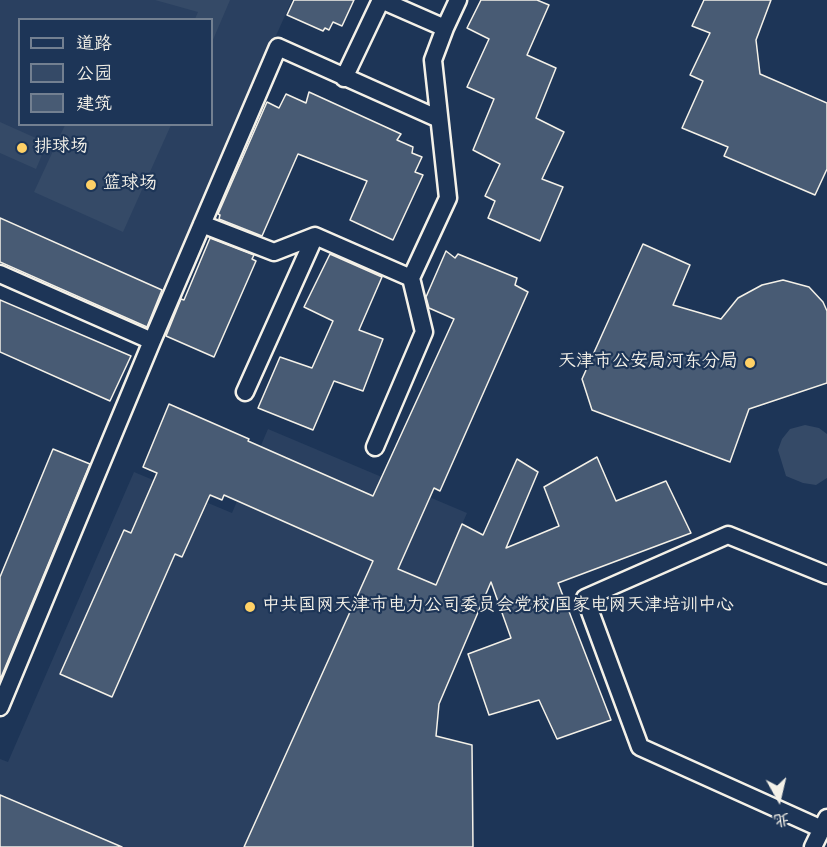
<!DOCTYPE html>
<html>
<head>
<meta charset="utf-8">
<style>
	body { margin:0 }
	#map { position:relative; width:827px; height:847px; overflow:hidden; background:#1d3557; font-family:"Gochi Hand","LXGW WenKai TC",sans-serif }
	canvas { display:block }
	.legend { position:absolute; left:18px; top:18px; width:195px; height:108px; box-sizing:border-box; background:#1d3557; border:2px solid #738091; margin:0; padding:8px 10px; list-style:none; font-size:18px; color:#f4f1e8 }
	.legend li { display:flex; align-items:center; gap:12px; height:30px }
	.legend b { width:30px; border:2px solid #738091 }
	.north { position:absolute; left:749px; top:769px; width:60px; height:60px; -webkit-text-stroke:4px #1d3557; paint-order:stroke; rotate:172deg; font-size:16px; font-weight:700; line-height:24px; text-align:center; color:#f4f1e8 }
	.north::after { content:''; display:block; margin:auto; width:21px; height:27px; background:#f4f1e8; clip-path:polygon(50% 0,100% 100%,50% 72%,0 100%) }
</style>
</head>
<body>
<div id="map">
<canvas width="827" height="847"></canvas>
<ul class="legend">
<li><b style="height:8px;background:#1d3557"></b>道路</li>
<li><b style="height:16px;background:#354a67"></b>公园</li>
<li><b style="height:16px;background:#485b74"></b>建筑</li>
</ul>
<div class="north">北</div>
</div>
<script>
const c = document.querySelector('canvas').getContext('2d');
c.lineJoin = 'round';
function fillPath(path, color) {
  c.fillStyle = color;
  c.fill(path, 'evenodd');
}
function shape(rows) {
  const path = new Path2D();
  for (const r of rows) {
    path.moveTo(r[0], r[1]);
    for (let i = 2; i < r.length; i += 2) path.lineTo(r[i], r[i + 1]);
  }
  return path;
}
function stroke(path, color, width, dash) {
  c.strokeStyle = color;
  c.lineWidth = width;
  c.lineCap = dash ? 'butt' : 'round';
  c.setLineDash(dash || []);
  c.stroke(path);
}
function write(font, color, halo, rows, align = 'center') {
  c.font = font + ' "Gochi Hand","LXGW WenKai TC",sans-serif';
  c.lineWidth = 4.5;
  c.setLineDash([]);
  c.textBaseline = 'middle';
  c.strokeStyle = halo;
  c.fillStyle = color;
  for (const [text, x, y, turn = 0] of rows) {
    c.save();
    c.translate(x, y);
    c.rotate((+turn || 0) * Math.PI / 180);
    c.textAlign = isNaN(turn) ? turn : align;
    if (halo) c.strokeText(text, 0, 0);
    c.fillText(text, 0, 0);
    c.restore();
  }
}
const built = shape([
	[0,0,292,0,162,290,0,218],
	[20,20,212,20,212,124,20,124],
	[268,429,467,513,320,847,0,847,0,759,8,762,134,472,232,513]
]);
const green = shape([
	[155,0,230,0,212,42,212,20,195,19,198,12],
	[0,122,47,143,36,169,0,153],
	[65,125,171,125,123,232,34,192],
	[805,425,819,428,827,434,827,478,816,485,803,483,786,476,778,450,782,439,790,429]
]);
const building = shape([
	[294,0,354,0,342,26,333,22,329,30,325,28,323,31,287,15,294,0],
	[481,0,537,0,549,5,527,55,556,68,536,118,564,132,542,179,563,187,540,241,488,218,495,201,485,196,500,164,473,150,494,99,467,87,489,39,467,28,481,0],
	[704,0,771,0,756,40,760,74,827,103,827,169,815,195,724,156,728,147,682,128,703,81,690,75,710,33,692,26,704,0],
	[309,92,401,134,397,140,413,147,412,153,422,157,415,172,423,175,393,240,350,220,367,181,298,154,262,236,219,219,220,215,218,214,267,102,279,108,286,94,306,103,309,92],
	[0,218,162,290,147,327,0,262,0,218],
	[210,238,254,255,252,259,256,261,214,357,166,336,181,299,184,300,210,238],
	[643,244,690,265,673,305,721,319,738,298,762,285,783,280,809,287,823,302,827,311,827,383,749,409,730,462,592,410,582,379,643,244],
	[446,251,455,258,458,254,517,278,515,285,528,292,440,491,434,488,398,569,436,585,462,524,483,535,517,459,538,472,506,548,559,526,544,487,597,457,616,501,666,481,691,533,558,583,611,720,557,739,539,700,489,715,468,654,511,638,491,582,439,704,436,736,472,745,473,847,244,847,373,561,224,495,222,500,210,495,182,557,175,554,112,697,60,674,124,530,131,533,157,473,143,467,169,404,249,439,248,441,373,496,454,319,429,308,426,297,446,251],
	[330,254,382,277,359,330,383,339,363,391,334,381,313,430,258,408,280,357,312,368,333,321,304,307,330,254],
	[0,300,131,356,110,401,0,352,0,300],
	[53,449,90,464,0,680,0,577,53,449],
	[0,795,122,847,0,847,0,795]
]);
const minor = shape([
	[381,0,445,28],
	[344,78,381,0],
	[202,224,274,252,315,236],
	[0,274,152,341],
	[245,392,315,236,411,278],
	[375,447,424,332,411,278,448,198,433,60,445,28,458,0],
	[0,707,152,341,278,47,439,119],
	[822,829,640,747,585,598,728,535,827,575],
	[813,847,827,818]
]);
const markers = [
	[22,148,6,"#ffd166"],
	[91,185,6,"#ffd166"],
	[750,363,6,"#ffd166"],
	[250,607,6,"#ffd166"]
];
const poiNames = [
	["排球场",34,148],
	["篮球场",103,185],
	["天津市公安局河东分局",738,363,"right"],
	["中共国网天津市电力公司委员会党校/国家电网天津培训中心",262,607]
];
fillPath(built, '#2a4060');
fillPath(green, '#354a67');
fillPath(building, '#485b74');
stroke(building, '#f4f1e8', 1.5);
stroke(minor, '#f4f1e8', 21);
stroke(minor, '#1d3557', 16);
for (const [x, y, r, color] of markers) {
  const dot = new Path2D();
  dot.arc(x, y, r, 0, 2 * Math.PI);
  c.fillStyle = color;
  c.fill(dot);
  stroke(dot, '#1d3557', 2);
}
write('18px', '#f4f1e8', '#1d3557', poiNames, 'left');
</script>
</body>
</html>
